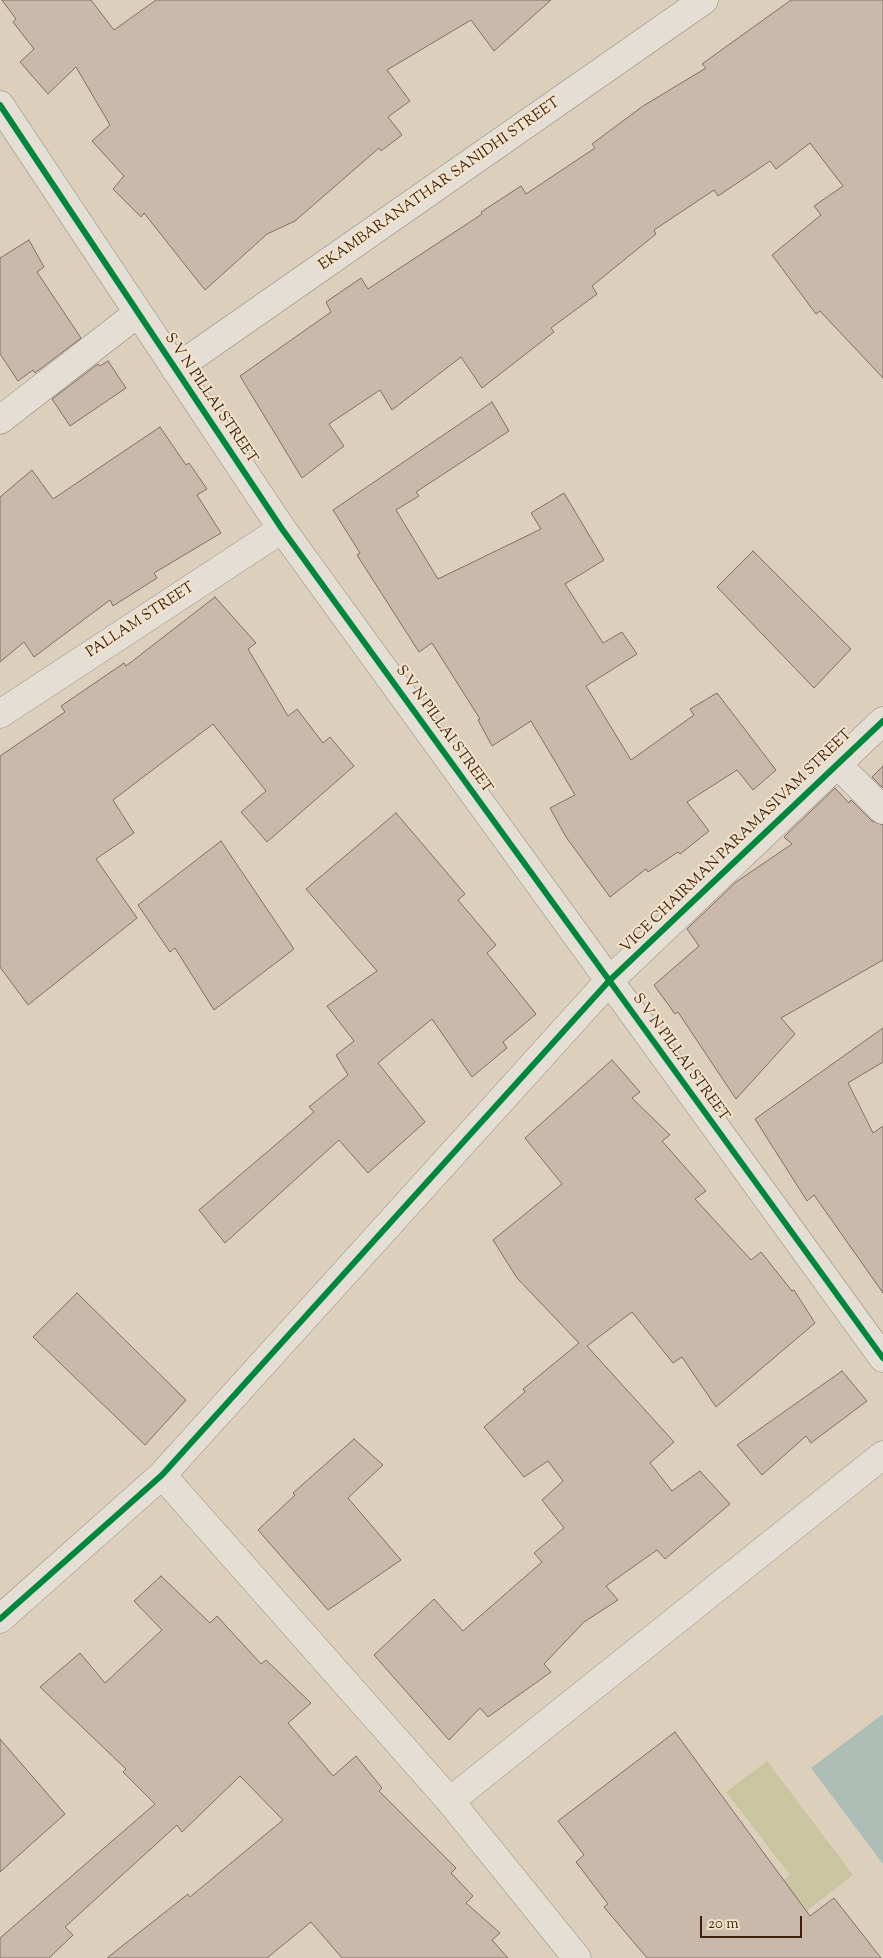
<!DOCTYPE html>
<html>
<head>
<meta charset="utf-8">
<style>
	body { margin:0 }
	#map { position:relative; width:883px; height:1958px; overflow:hidden; background:#dcd0bd; font-family:"Sorts Mill Goudy",serif }
	canvas { display:block }
	.scale { position:absolute; left:700px; top:1916px; width:102px; height:22px; box-sizing:border-box; border:2px solid #401f0b; border-top:0; padding-left:6px; font-size:15px; line-height:18px; white-space:nowrap; color:#401f0b; -webkit-text-stroke:4px #f1e3cc; paint-order:stroke }
</style>
</head>
<body>
<div id="map">
<canvas width="883" height="1958"></canvas>
<div class="scale">20 m</div>
</div>
<script>
const c = document.querySelector('canvas').getContext('2d');
c.lineJoin = 'round';
function fillPath(path, color) {
  c.fillStyle = color;
  c.fill(path, 'evenodd');
}
function shape(rows) {
  const path = new Path2D();
  for (const r of rows) {
    path.moveTo(r[0], r[1]);
    for (let i = 2; i < r.length; i += 2) path.lineTo(r[i], r[i + 1]);
  }
  return path;
}
function stroke(path, color, width, dash) {
  c.strokeStyle = color;
  c.lineWidth = width;
  c.lineCap = dash ? 'butt' : 'round';
  c.setLineDash(dash || []);
  c.stroke(path);
}
function write(font, color, halo, rows, align = 'center') {
  c.font = font + ' "Sorts Mill Goudy",serif';
  c.lineWidth = 4;
  c.setLineDash([]);
  c.textBaseline = 'middle';
  c.strokeStyle = halo;
  c.fillStyle = color;
  for (const [text, x, y, turn = 0] of rows) {
    c.save();
    c.translate(x, y);
    c.rotate((+turn || 0) * Math.PI / 180);
    c.textAlign = isNaN(turn) ? turn : align;
    if (halo) c.strokeText(text, 0, 0);
    c.fillText(text, 0, 0);
    c.restore();
  }
}
const green = shape([
	[767,1761,853,1875,804,1913,780,1883,790,1875,726,1792]
]);
const water = shape([
	[883,1714,883,1864,811,1768]
]);
const building = shape([
	[2,0,91,0,114,30,156,0,551,0,494,51,471,20,387,70,410,101,388,117,402,135,381,151,379,148,295,221,267,234,205,290,144,213,141,217,113,189,124,176,92,141,110,125,76,67,48,94,20,62,34,49,13,22,16,19,2,0],
	[791,0,883,0,883,378,820,311,816,314,772,255,821,215,814,206,843,186,810,143,776,169,770,161,718,196,714,190,654,230,656,234,592,286,597,294,551,328,554,332,482,388,461,357,392,410,380,390,329,424,344,446,302,478,240,376,331,312,326,302,361,278,368,289,482,214,481,212,521,186,526,194,595,148,592,144,643,106,706,68,702,64,791,0],
	[29,240,44,267,37,272,81,338,35,373,33,370,18,381,0,354,0,258,29,240],
	[108,361,126,388,70,426,52,399,98,364,100,366,108,361],
	[492,402,509,431,416,492,419,496,396,510,438,579,541,529,531,513,564,493,604,560,565,584,603,643,622,632,637,654,586,686,631,760,694,715,690,709,717,693,776,770,753,790,737,770,687,802,709,831,680,854,678,852,648,872,646,869,610,897,566,837,550,808,575,795,531,721,492,746,478,720,480,719,432,643,419,652,357,555,360,553,333,510,492,402],
	[160,427,186,465,189,463,207,489,197,495,221,533,154,573,157,578,113,606,110,600,34,657,24,642,0,662,0,497,32,470,53,499,160,427],
	[753,551,851,649,814,688,717,587,753,551],
	[215,597,256,643,248,649,288,716,297,709,323,743,330,737,354,766,267,842,241,812,266,791,213,724,113,800,134,833,96,859,137,918,28,1005,0,967,0,756,65,712,61,706,124,663,126,666,215,597],
	[883,766,883,788,872,777,883,766],
	[835,788,849,803,851,800,872,821,883,825,883,960,781,1018,795,1034,736,1099,678,1012,675,1014,654,985,699,946,687,929,736,882,792,844,784,837,835,788],
	[396,813,465,894,458,900,496,945,487,953,536,1014,503,1042,507,1048,472,1077,432,1019,378,1063,425,1122,368,1173,339,1140,225,1243,199,1210,314,1112,309,1107,348,1075,336,1055,354,1041,327,1006,377,971,306,889,396,813],
	[221,841,294,949,214,1010,175,948,170,952,138,905,221,841],
	[883,1028,883,1062,848,1083,873,1133,883,1126,883,1293,814,1195,807,1201,755,1119,883,1028],
	[612,1060,640,1092,632,1098,670,1135,662,1141,706,1191,695,1199,751,1260,761,1252,792,1291,794,1290,815,1323,716,1407,682,1357,673,1363,632,1312,587,1346,674,1442,650,1463,672,1491,700,1471,730,1504,665,1559,657,1550,606,1586,618,1600,584,1622,544,1664,551,1672,488,1717,480,1708,449,1740,374,1655,434,1599,463,1631,542,1562,534,1553,564,1528,542,1500,563,1481,548,1461,524,1477,484,1427,525,1392,523,1389,579,1343,517,1278,493,1240,562,1184,525,1138,612,1060],
	[77,1293,186,1400,145,1445,33,1337,77,1293],
	[842,1371,867,1401,811,1443,806,1436,762,1475,737,1445,842,1371],
	[354,1439,383,1465,348,1498,401,1560,328,1610,258,1530,295,1495,293,1493,354,1439],
	[161,1576,210,1623,217,1616,261,1664,266,1660,311,1703,288,1723,333,1776,356,1756,382,1788,379,1791,456,1868,451,1873,473,1896,466,1903,500,1933,492,1940,508,1958,342,1958,311,1922,267,1958,107,1958,188,1894,190,1897,283,1820,240,1776,182,1832,177,1825,65,1927,73,1935,49,1958,0,1958,0,1938,155,1804,123,1772,126,1769,40,1687,80,1653,105,1683,162,1630,134,1601,161,1576],
	[675,1732,810,1916,834,1898,881,1958,647,1958,604,1907,608,1904,576,1862,584,1855,558,1821,675,1732],
	[0,1739,65,1814,0,1872,0,1739]
]);
const minor = shape([
	[175,369,704,0],
	[0,420,138,313],
	[0,714,282,529],
	[837,764,883,810],
	[609,981,883,721]
]);
const tertiary = shape([
	[0,105,282,529,883,1358],
	[162,1475,450,1801],
	[0,1619,162,1475,609,981],
	[577,1958,450,1801,883,1455]
]);
const cycleway = shape([
	[0,105,282,529,883,1358],
	[0,1619,162,1475,609,981,883,721]
]);
const streetNames = [
	["EKAMBARANATHAR SANIDHI STREET",440,185,-35],
	["S V N PILLAI STREET",210,399,56],
	["PALLAM STREET",141,621,-33],
	["S V N PILLAI STREET",443,730,54],
	["VICE CHAIRMAN PARAMASIVAM STREET",737,842,-44],
	["S V N PILLAI STREET",680,1058,54]
];
fillPath(green, '#c9c5a0');
fillPath(water, '#acbeb5');
fillPath(building, '#cab8aa');
stroke(building, '#7d7164', 1);
stroke(minor, '#93887c', 29);
stroke(tertiary, '#93887c', 29);
stroke(minor, '#e4ded4', 28);
stroke(tertiary, '#e4ded4', 28);
stroke(cycleway, '#00873e', 6);
write('15px', '#401f0b', '#f1e3cc', streetNames);
</script>
</body>
</html>
